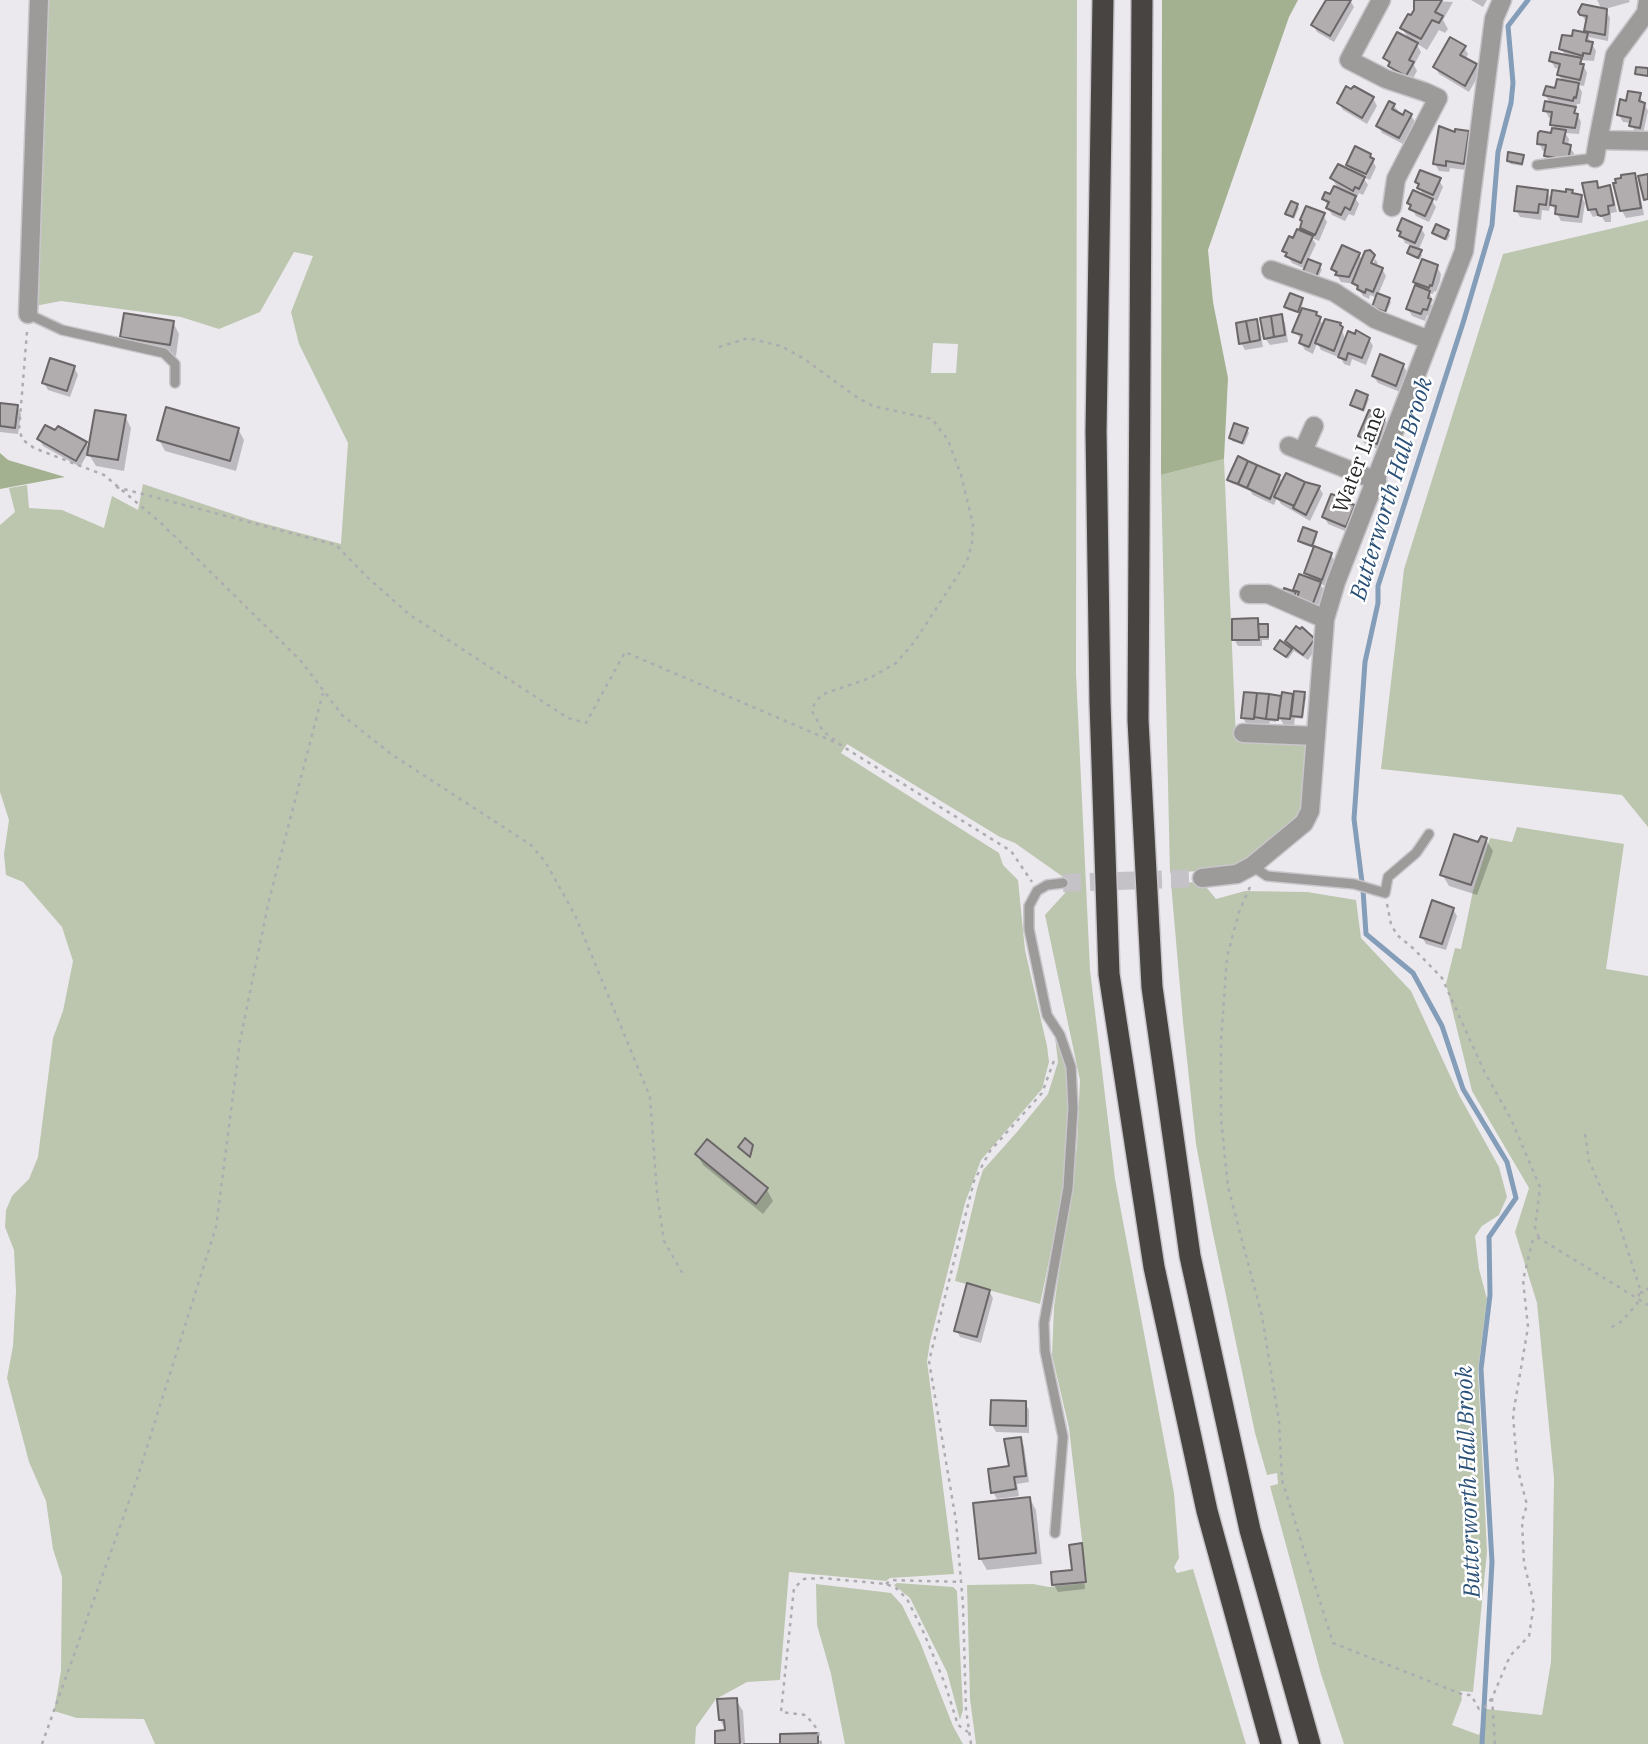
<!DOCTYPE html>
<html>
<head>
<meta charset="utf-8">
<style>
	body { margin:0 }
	canvas { display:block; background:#ebe9ee }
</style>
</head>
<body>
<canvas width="1648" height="1744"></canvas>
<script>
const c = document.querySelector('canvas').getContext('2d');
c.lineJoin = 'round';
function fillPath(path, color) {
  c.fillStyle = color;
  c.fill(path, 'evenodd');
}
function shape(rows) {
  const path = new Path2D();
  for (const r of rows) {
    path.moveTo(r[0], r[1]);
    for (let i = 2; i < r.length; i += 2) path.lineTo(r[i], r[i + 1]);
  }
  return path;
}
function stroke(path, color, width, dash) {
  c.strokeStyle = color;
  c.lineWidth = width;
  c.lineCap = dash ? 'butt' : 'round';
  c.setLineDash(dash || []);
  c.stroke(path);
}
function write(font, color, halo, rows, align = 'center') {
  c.font = font + ' "IBM Plex Serif",serif';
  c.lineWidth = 5;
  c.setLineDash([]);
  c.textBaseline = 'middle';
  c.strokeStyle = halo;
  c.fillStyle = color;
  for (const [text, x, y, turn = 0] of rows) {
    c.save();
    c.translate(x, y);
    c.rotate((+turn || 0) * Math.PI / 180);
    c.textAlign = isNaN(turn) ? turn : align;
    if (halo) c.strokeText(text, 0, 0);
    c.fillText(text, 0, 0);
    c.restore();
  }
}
const green = shape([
	[45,0,1077,0,1076,673,1090,970,1115,1179,1174,1493,1179,1558,1174,1567,1177,1573,1193,1569,1246,1744,976,1744,970,1699,967,1585,1033,1584,1049,1587,1087,1583,1069,1428,1052,1355,1054,1307,1077,1146,1080,1080,1045,915,1065,893,1066,879,1015,843,1000,837,847,744,841,753,999,853,1003,865,1018,880,1025,950,1047,1046,1049,1062,1042,1089,981,1160,965,1203,930,1342,927,1361,954,1574,890,1578,886,1581,789,1572,780,1680,747,1682,716,1699,696,1727,695,1744,155,1744,144,1719,77,1718,54,1711,61,1671,62,1577,53,1549,46,1501,29,1462,7,1378,13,1346,16,1291,14,1250,5,1227,6,1210,12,1196,29,1179,38,1157,53,1038,63,1011,73,961,62,927,23,882,6,875,4,854,9,820,0,792,0,525,15,512,9,488,27,485,29,508,62,510,104,528,112,496,138,510,143,484,251,520,341,544,348,443,299,344,291,312,313,256,294,252,260,312,219,329,181,317,61,301,35,306,41,199],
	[933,343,958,344,956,373,931,373],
	[1648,220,1648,827,1622,795,1381,769,1404,569,1503,254],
	[1224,459,1236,740,1286,741,1307,746,1303,816,1240,868,1170,873,1161,475],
	[1517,827,1624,844,1606,969,1648,976,1648,1744,1344,1744,1321,1674,1270,1486,1278,1484,1277,1473,1267,1475,1255,1433,1212,1229,1196,1144,1183,1022,1171,883,1202,882,1216,899,1245,891,1307,892,1356,900,1361,938,1411,991,1459,1095,1499,1167,1507,1197,1499,1215,1482,1226,1475,1236,1479,1269,1487,1299,1478,1371,1487,1552,1473,1692,1460,1691,1462,1699,1452,1725,1479,1735,1486,1709,1542,1715,1551,1662,1554,1478,1537,1303,1515,1232,1529,1188,1472,1091,1446,984,1455,948,1461,949,1473,891,1490,838,1512,842],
	[1055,1037,1066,1068,1069,1113,1067,1174,1040,1304,955,1281,978,1185,983,1170,1017,1132,1048,1094,1058,1062],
	[897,1583,953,1587,957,1591,963,1710,960,1720,947,1672,910,1598,894,1585],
	[816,1584,891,1593,902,1605,920,1642,953,1726,963,1744,845,1744,831,1674,817,1625]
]);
const forest = shape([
	[1162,0,1298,0,1289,17,1208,250,1213,302,1228,378,1224,459,1161,475],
	[0,453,8,460,65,477,0,489]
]);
const shadow = shape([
	[1328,0,1350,0,1354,7,1334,42,1317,32,1313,25],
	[1416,0,1453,2,1443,20,1448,29,1445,33,1439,30,1427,50,1416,43,1421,52,1414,65,1417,71,1411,82,1394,73,1385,58,1409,40,1402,28,1415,10],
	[1471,0,1487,0,1483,7],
	[1597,0,1629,0,1630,2,1605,9,1610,18,1608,41,1588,37,1596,51,1594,61,1581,60,1587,73,1584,86,1578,85,1582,92,1580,104,1577,104,1576,108,1574,107,1581,122,1579,134,1565,133,1569,139,1568,146,1574,153,1572,166,1550,163,1546,156,1547,151,1543,151,1538,141,1553,135,1556,130,1552,125,1553,118,1549,118,1545,110,1551,104,1545,95,1557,90,1563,82,1559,75,1560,69,1555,68,1551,61,1566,57,1561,48,1573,38,1574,32,1588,35,1586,31,1586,22,1582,15,1602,10],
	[1464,47,1468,54,1465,60,1476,66,1480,73,1469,92,1439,74,1435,67],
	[1639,95,1648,111,1643,134,1635,132,1631,123,1623,122,1619,115,1628,103],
	[1373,98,1377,106,1367,124,1343,110,1339,103],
	[1394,106,1404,117,1411,115,1415,122,1403,144,1382,133,1378,126],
	[1468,133,1472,140,1467,170,1450,168,1449,172,1439,171,1435,164],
	[1370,155,1376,167,1370,180,1363,177,1368,185,1363,195,1359,193,1356,199,1359,204,1354,216,1349,214,1345,221,1332,215,1324,199,1339,190,1332,178,1353,173,1348,165],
	[1523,157,1523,166,1510,164,1509,161],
	[1634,175,1638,182,1644,215,1626,218,1622,211,1615,185],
	[1439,180,1443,187,1437,201,1431,199,1436,207,1429,222,1416,216,1409,203,1424,197,1417,182],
	[1596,183,1600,189,1609,187,1613,194,1617,212,1611,213,1611,222,1605,222,1601,215,1593,217,1589,210],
	[1547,191,1552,201,1572,192,1574,195,1581,196,1585,203,1582,223,1561,221,1551,203,1549,211,1542,210,1541,220,1520,217,1516,210],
	[1297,205,1299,208,1294,219,1287,214],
	[1323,215,1327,222,1319,241,1312,238,1316,244,1308,261,1322,269,1317,281,1305,269,1292,263,1284,251,1294,240,1306,234,1302,228,1303,224,1301,220],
	[1421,228,1425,235,1418,251,1422,255,1420,260,1411,256,1409,253,1412,246,1405,243,1399,230],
	[1448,232,1450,235,1447,241,1434,233],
	[1371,252,1374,257,1372,257,1366,270,1370,272,1375,259,1378,263,1376,267,1382,269,1386,276,1378,295,1389,299,1391,302,1386,314,1376,310,1374,307,1377,298,1370,295,1369,299,1363,296,1355,284,1341,282,1333,269,1359,255,1363,261],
	[1437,267,1441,274,1440,281,1436,292,1434,291,1433,294,1429,293,1433,300,1431,304,1434,308,1430,316,1427,315,1425,321,1412,316,1408,309,1419,290,1415,281],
	[1302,299,1303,302,1301,309,1316,314,1324,326,1340,324,1346,342,1369,339,1373,346,1366,365,1352,359,1350,366,1344,364,1339,355,1338,357,1321,350,1317,343,1313,354,1305,350,1301,343,1302,340,1294,331,1301,314,1288,310,1286,307],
	[1281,316,1285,323,1288,342,1270,345,1265,338],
	[1256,321,1260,328,1263,347,1245,350,1241,343],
	[173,322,179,334,176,356,128,348,122,337],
	[1403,365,1407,372,1400,392,1378,383,1373,376],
	[74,367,78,375,70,397,48,390,44,383],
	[1367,396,1369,399,1364,412,1354,407,1352,404],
	[0,404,17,407,21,414,18,434,0,432],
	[125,416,131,428,124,471,96,466,88,453,80,467,43,446,39,439,86,443,90,450],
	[1384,418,1388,425,1380,450,1364,443,1360,435],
	[238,429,244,440,236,471,165,451,159,440],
	[1247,430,1249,433,1244,445,1232,441,1231,438],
	[1287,475,1319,487,1323,494,1310,521,1281,504,1277,498,1274,505,1253,495,1250,491,1231,483,1229,480,1279,477,1283,483],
	[1348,501,1358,514,1350,533,1328,524,1324,517],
	[1315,533,1317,536,1313,548,1302,544,1300,541],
	[1331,555,1335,562,1326,586,1320,584,1324,590,1316,612,1285,590,1298,595,1295,590,1310,580,1306,573],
	[1257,620,1261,626,1267,626,1268,628,1269,640,1262,640,1262,646,1238,646,1234,639],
	[1313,640,1317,647,1308,660,1294,651,1288,659,1276,649,1280,643,1293,651,1287,641],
	[1283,694,1304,694,1306,697,1303,719,1295,718,1294,726,1284,725,1277,714,1276,722,1270,721,1269,725,1247,725,1243,718,1271,696,1283,697],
	[1486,840,1493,851,1477,895,1449,886,1442,874],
	[1453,909,1457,916,1446,950,1426,944,1422,937],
	[707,1141,767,1190,773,1201,763,1214,703,1165,697,1154],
	[989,1291,993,1298,981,1343,960,1337,956,1330],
	[1025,1403,1029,1410,1029,1433,996,1432,992,1425],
	[1020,1439,1024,1446,1029,1482,1017,1484,1019,1496,997,1499,993,1492,1011,1467],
	[1030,1499,1036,1510,1042,1564,987,1570,980,1558],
	[1081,1545,1084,1550,1081,1550,1085,1589,1058,1592,1054,1585,1073,1571],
	[736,1700,743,1711,745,1744,717,1744,727,1732,720,1720]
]);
const stream = shape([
	[1482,1744,1492,1562,1481,1369,1490,1295,1489,1237,1516,1198,1507,1162,1463,1089,1442,1026,1413,973,1366,934,1363,890,1354,819,1365,662,1378,603,1378,586,1463,323,1492,225,1498,152,1511,103,1513,83,1508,26,1528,0]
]);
const building = shape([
	[1326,0,1351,0,1330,36,1311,25,1326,0],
	[1414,0,1442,0,1435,12,1443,16,1439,23,1432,20,1421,39,1400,28,1408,14,1411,15,1414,10,1414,0],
	[1582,4,1607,9,1605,35,1584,31,1587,16,1580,15,1578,12,1582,4],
	[1573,30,1588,33,1586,41,1593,42,1590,54,1583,53,1583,56,1559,49,1562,35,1572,36,1573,30],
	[1397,32,1418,43,1409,60,1414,62,1406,76,1388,66,1390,62,1383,58,1397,32],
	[1450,37,1466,46,1460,55,1477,64,1465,86,1433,67,1450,37],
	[1551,52,1582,58,1580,64,1584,64,1580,80,1557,75,1560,64,1549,61,1551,52],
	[1636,67,1648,68,1648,76,1635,74,1636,67],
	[1557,79,1579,83,1576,98,1574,97,1573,101,1543,95,1546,86,1555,88,1557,79],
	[1346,86,1351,89,1354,86,1374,97,1362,118,1337,103,1346,86],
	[1628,91,1641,93,1639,101,1645,103,1640,128,1629,126,1631,118,1617,115,1620,99,1626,101,1628,91],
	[1389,101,1395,104,1392,109,1403,115,1405,110,1412,114,1399,138,1376,126,1389,101],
	[1545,101,1576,107,1574,113,1578,114,1575,128,1550,125,1552,112,1543,111,1545,101],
	[1439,126,1455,132,1455,129,1469,131,1464,164,1446,161,1446,166,1433,164,1439,126],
	[1552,128,1566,130,1563,143,1571,145,1568,160,1544,156,1546,145,1537,144,1538,133,1540,131,1551,133,1552,128],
	[1355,146,1371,154,1370,157,1374,159,1366,174,1346,165,1355,146],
	[1508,152,1524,155,1522,164,1507,161,1508,152],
	[1338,164,1365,177,1359,189,1355,187,1353,191,1330,178,1338,164],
	[1420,170,1441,178,1433,195,1417,188,1419,184,1415,182,1420,170],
	[1635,173,1641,208,1620,211,1613,183,1616,183,1615,179,1621,178,1621,175,1635,173],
	[1648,174,1648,199,1644,200,1638,176,1648,174],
	[1597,181,1598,188,1610,185,1614,205,1608,206,1609,214,1601,216,1598,215,1596,209,1588,210,1582,183,1597,181],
	[1334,186,1356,196,1350,210,1345,207,1341,215,1326,208,1329,202,1322,199,1325,192,1330,194,1334,186],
	[1517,186,1548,190,1546,205,1539,204,1538,213,1514,211,1517,186],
	[1566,189,1573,190,1572,193,1582,195,1578,217,1555,214,1556,206,1550,205,1552,190,1566,192,1566,189],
	[1413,190,1433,199,1425,216,1409,209,1411,205,1407,203,1413,190],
	[1291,201,1298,204,1293,217,1285,214,1291,201],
	[1306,206,1325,213,1315,235,1300,228,1302,221,1300,220,1306,206],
	[1402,218,1422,227,1415,243,1399,236,1401,232,1397,230,1402,218],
	[1436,224,1449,230,1445,239,1432,233,1436,224],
	[1297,229,1313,236,1301,263,1285,256,1287,253,1282,251,1289,236,1293,238,1297,229],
	[1342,245,1360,253,1349,277,1335,275,1337,272,1331,269,1342,245],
	[1410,246,1422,250,1418,258,1407,253,1410,246],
	[1370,250,1375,255,1371,263,1383,268,1373,292,1366,289,1365,293,1357,289,1358,286,1352,283,1365,251,1370,250],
	[1308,259,1321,264,1315,279,1302,274,1308,259],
	[1422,259,1438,265,1432,286,1430,285,1429,288,1413,282,1422,259],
	[1415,285,1430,291,1428,298,1431,299,1427,310,1423,309,1421,314,1406,309,1415,285],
	[1290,293,1303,298,1298,312,1284,307,1290,293],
	[1377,293,1390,298,1385,312,1372,307,1377,293],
	[1302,308,1317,312,1316,315,1321,317,1309,347,1299,343,1302,335,1292,332,1302,308],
	[124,313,174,321,170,345,120,337,124,313],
	[1282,314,1285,335,1274,337,1271,316,1282,314],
	[1271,316,1274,337,1264,339,1260,318,1271,316],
	[1257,319,1260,340,1250,342,1246,321,1257,319],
	[1325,319,1341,323,1340,325,1343,327,1334,351,1315,343,1325,319],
	[1246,321,1250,342,1239,344,1236,323,1246,321],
	[1356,330,1370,338,1362,358,1348,353,1346,360,1338,357,1348,331,1355,334,1356,330],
	[1380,354,1404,364,1396,386,1372,376,1380,354],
	[50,358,75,366,67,391,42,383,50,358],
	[1356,390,1368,395,1363,410,1350,405,1356,390],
	[0,403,18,405,15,428,0,426,0,403],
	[166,407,239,428,230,461,157,440,166,407],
	[95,410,126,415,118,460,87,455,95,410],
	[1369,410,1385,417,1377,444,1358,436,1369,410],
	[1234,423,1248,428,1242,443,1229,438,1234,423],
	[45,425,55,430,58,426,87,442,76,461,37,439,45,425],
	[1238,456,1248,461,1238,484,1227,480,1238,456],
	[1248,461,1257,465,1247,488,1238,484,1248,461],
	[1257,465,1280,475,1270,499,1247,488,1257,465],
	[1286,473,1305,482,1294,506,1274,497,1286,473],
	[1305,482,1320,486,1306,515,1293,508,1305,482],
	[1331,494,1349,499,1348,503,1355,505,1346,527,1322,517,1331,494],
	[1303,527,1317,532,1312,546,1298,541,1303,527],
	[1314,546,1332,553,1322,580,1304,573,1314,546],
	[1299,574,1321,582,1312,606,1296,600,1299,592,1293,590,1299,574],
	[1284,588,1296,592,1293,601,1281,596,1284,588],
	[1258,618,1259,640,1232,640,1232,619,1258,618],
	[1258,624,1268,624,1268,637,1259,637,1258,624],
	[1296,626,1300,629,1302,627,1315,639,1303,655,1285,641,1296,626],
	[1280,640,1292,649,1286,657,1274,649,1280,640],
	[1294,691,1305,692,1302,717,1291,716,1294,691],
	[1244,692,1257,693,1254,719,1241,718,1244,692],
	[1282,692,1293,694,1290,719,1278,718,1282,692],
	[1257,693,1269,694,1266,719,1254,717,1257,693],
	[1269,694,1281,696,1278,720,1266,719,1269,694],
	[1454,834,1478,842,1481,836,1487,838,1471,885,1440,875,1454,834],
	[1432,900,1454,908,1442,944,1420,937,1432,900],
	[745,1138,753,1145,750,1157,738,1147,745,1138],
	[707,1139,768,1188,756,1204,695,1154,707,1139],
	[967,1283,990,1290,977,1337,954,1331,967,1283],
	[991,1400,1026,1401,1026,1426,990,1425,991,1400],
	[1021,1437,1026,1476,1014,1477,1016,1489,991,1493,988,1469,1009,1466,1004,1439,1021,1437],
	[1030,1497,1036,1553,979,1559,973,1503,1030,1497],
	[1082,1543,1086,1582,1052,1585,1051,1572,1072,1570,1069,1545,1082,1543],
	[737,1698,740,1744,715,1744,715,1731,725,1730,724,1720,719,1720,717,1699,737,1698],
	[818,1733,818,1744,744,1744,780,1744,780,1734,818,1733]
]);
const minorTunnel = shape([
	[1063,883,1202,878]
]);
const path = shape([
	[27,332,19,430,23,440,34,448,104,475,161,523,301,661,342,715,391,754,531,845,546,863,575,915,650,1097,657,1194,664,1241,683,1274],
	[719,347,748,338,781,346,803,358,858,398,873,406,932,419,948,440,961,475,973,524,972,543,967,561,915,641,896,663,870,678,823,694,815,702,812,711,823,731,842,746,1011,851,1032,882],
	[116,487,336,545,365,575,410,615,568,718,586,723,625,652,839,744],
	[1250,887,1239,912,1227,957,1221,1041,1221,1119,1228,1187,1262,1316,1279,1421,1282,1480,1333,1643,1464,1695,1471,1695,1479,1709,1484,1708,1492,1698],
	[1387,904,1391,924,1397,935,1414,949,1442,978,1484,1071,1511,1119,1540,1187,1535,1228,1539,1238],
	[1585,1134,1589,1161,1605,1197,1615,1211,1640,1289,1637,1304,1622,1321,1607,1330],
	[1640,1292,1645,1293,1648,1288],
	[886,1584,891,1580,961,1582],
	[42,1744,136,1482,216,1227,240,1041,269,900,323,693],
	[821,1744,817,1729,806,1715,781,1712,794,1588,804,1579,822,1578,886,1584,896,1588,907,1599,923,1631,945,1684,958,1725,968,1732],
	[971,1744,966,1710,963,1605,956,1521,929,1361,974,1181,990,1151,1042,1093,1055,1058],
	[1495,1744,1492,1698,1510,1656,1529,1636,1534,1604,1524,1563,1522,1521,1527,1505,1517,1466,1513,1415,1528,1327,1523,1280,1533,1239,1539,1238,1648,1305]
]);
const service = shape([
	[1537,165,1595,158],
	[28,314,62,330,164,353,175,364,175,383],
	[1252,866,1267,876,1354,884,1385,893,1388,877,1416,853,1429,834],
	[1055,1533,1063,1437,1045,1351,1044,1323,1068,1188,1073,1108,1071,1067,1060,1035,1047,1015,1029,929,1029,906,1037,891,1047,885,1063,883]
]);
const minor = shape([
	[1381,0,1349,60,1386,79,1425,92,1438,98,1396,179,1392,207],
	[1648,0,1646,13,1615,55,1598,140,1648,141],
	[1595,158,1598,140],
	[1271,270,1334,292,1375,319,1429,340],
	[28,314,39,0],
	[1289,446,1377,481],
	[1303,451,1314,426],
	[1249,594,1268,594,1325,619],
	[1243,733,1316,736],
	[1202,878,1237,874,1252,866,1304,823,1310,811,1325,619,1336,582,1464,251,1494,19,1502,0]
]);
const motorway = shape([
	[1103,0,1096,431,1100,702,1109,974,1154,1267,1207,1511,1271,1744],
	[1142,0,1138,720,1152,987,1190,1256,1250,1530,1310,1744]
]);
const streetNames = [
	["Water Lane",1360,460,-69]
];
const waterNames = [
	["Butterworth Hall Brook",1392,489,-73],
	["Butterworth Hall Brook",1469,1482,-92]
];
fillPath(green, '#bcc6af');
fillPath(forest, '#a3b190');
fillPath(shadow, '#0003');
stroke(stream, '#849db8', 5);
fillPath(building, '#b1acae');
stroke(building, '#6b6668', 2);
stroke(minorTunnel, '#c4c2c6', 18, [18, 9]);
stroke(service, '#c8c6ca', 12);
stroke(minor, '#c8c6ca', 21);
stroke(motorway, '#c8c6ca', 24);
stroke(path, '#adacb0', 2.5, [3.5, 5]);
stroke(service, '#9d9b9a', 9);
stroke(minor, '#9d9b9a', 18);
stroke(motorway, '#484441', 21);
write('21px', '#272628', '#fff', streetNames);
write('italic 23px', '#2a5078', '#fff', waterNames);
</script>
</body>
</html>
